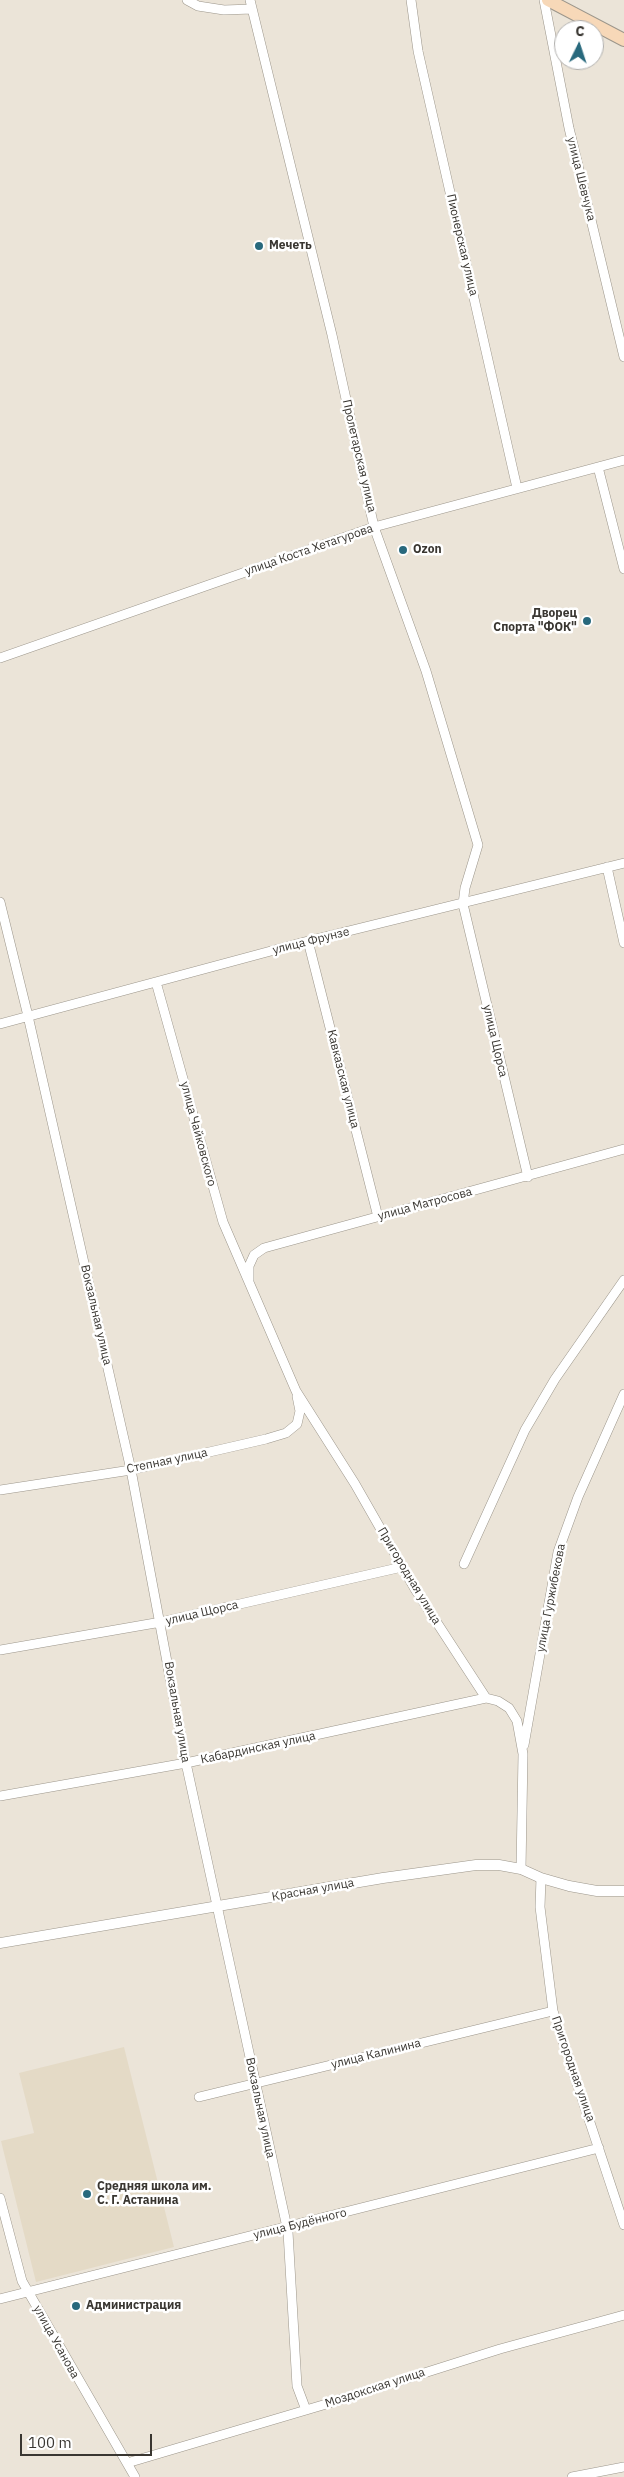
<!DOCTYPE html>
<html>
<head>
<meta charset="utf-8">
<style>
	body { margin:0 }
	#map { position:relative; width:624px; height:2477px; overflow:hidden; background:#ebe4d8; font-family:"IBM Plex Sans",sans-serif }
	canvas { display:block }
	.north { position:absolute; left:554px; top:20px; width:50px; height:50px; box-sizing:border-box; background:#fff; border:1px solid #b0afad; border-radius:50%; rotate:4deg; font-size:14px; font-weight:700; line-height:20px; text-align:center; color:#393631 }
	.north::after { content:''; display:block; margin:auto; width:18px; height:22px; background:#28697d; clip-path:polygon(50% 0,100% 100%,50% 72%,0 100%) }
	.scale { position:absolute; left:20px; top:2434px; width:132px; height:22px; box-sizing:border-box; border:2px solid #393631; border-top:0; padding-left:6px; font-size:15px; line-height:18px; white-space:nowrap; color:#393631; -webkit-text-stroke:4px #fff; paint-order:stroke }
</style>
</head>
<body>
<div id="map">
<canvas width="624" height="2477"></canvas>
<div class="north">С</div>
<div class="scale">100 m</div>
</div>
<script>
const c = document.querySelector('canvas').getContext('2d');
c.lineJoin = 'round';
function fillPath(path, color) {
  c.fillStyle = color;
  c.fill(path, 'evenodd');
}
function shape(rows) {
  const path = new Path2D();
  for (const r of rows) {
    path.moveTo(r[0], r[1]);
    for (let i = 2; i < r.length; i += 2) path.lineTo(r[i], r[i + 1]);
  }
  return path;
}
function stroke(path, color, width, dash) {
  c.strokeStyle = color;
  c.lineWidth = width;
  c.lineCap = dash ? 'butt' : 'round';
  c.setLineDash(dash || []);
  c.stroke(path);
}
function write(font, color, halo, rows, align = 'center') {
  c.font = font + ' "IBM Plex Sans",sans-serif';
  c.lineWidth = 5;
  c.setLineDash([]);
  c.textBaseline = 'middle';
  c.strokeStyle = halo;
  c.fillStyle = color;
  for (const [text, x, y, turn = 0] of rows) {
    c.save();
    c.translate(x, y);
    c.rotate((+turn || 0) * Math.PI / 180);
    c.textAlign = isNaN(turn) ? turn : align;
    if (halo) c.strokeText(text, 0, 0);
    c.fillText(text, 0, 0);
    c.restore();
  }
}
const built = shape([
	[124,2047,174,2247,36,2282,1,2141,34,2133,19,2073]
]);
const minor = shape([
	[187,0,198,6,224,10,252,9],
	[250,0,332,335,374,527,426,671,478,845,465,888,463,904,528,1177],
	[411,0,418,51,517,488],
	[544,0,569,128,624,357],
	[598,467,624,569],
	[0,658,374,527,624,460],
	[607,867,624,943],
	[0,902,28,1016,131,1470,186,1763,288,2232,297,2386,306,2410],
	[308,941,378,1217],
	[156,982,223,1222,296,1391,355,1484,415,1589,486,1698,498,1701,509,1708,517,1721,523,1754,521,1869],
	[0,1024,308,941,624,863],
	[249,1280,249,1266,254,1255,264,1248,624,1149],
	[0,1490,131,1470,266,1439,286,1433,297,1424,300,1411,297,1396],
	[464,1564,525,1430,555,1379,624,1280],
	[0,1650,161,1622,402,1567],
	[524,1745,558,1552,578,1497,624,1394],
	[0,1796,186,1763,486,1698],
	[541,1878,540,1907,553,2011,624,2225],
	[199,2097,553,2011],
	[0,2198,22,2281,135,2477],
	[0,2299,599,2148],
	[127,2463,323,2405,500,2349,624,2315],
	[572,2477,624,2467]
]);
const tertiary = shape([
	[0,1943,383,1878,476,1865,499,1865,521,1869,541,1878,569,1886,597,1891,624,1891]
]);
const secondary = shape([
	[548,0,624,40]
]);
const markers = [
	[259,246,5,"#28697d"],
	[403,550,5,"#28697d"],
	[587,621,5,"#28697d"],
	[87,2194,5,"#28697d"],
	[76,2306,5,"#28697d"]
];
const streetNames = [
	["улица Шевчука",581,179,76],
	["Пионерская улица",462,245,77],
	["Пролетарская улица",359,456,77],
	["улица Коста Хетагурова",309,550,-19],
	["улица Фрунзе",311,941,-14],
	["улица Щорса",495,1041,77],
	["Кавказская улица",343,1079,76],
	["улица Чайковского",198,1134,75],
	["улица Матросова",425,1204,-15],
	["Вокзальная улица",96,1315,77],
	["Степная улица",167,1461,-12],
	["Пригородная улица",409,1576,59],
	["улица Гуржибекова",551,1598,-79],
	["улица Щорса",202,1613,-13],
	["Вокзальная улица",177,1712,80],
	["Кабардинская улица",258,1748,-12],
	["Красная улица",313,1890,-10],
	["улица Калинина",376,2054,-14],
	["Пригородная улица",573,2069,71],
	["Вокзальная улица",260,2108,78],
	["улица Будённого",300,2224,-14],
	["улица Усанова",56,2342,61],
	["Моздокская улица",375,2388,-18]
];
const poiNames = [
	["Мечеть",269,246],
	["Ozon",413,550],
	["Дворец",577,614,"right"],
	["Спорта \"ФОК\"",577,628,"right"],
	["Средняя школа им.",97,2187],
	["C. Г. Астанина",97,2201],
	["Администрация",86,2306]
];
fillPath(built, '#e4dac6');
stroke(minor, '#9c968b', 10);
stroke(tertiary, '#9c968b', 11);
stroke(secondary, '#9c968b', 14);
stroke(minor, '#fff', 9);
stroke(tertiary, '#fff', 10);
stroke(secondary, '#f7d8b8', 12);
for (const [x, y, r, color] of markers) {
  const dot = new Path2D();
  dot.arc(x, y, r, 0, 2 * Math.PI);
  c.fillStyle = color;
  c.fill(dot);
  stroke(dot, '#fff', 2);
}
write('12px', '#393631', '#fff', streetNames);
write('bold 12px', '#393631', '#fff', poiNames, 'left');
</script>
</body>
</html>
